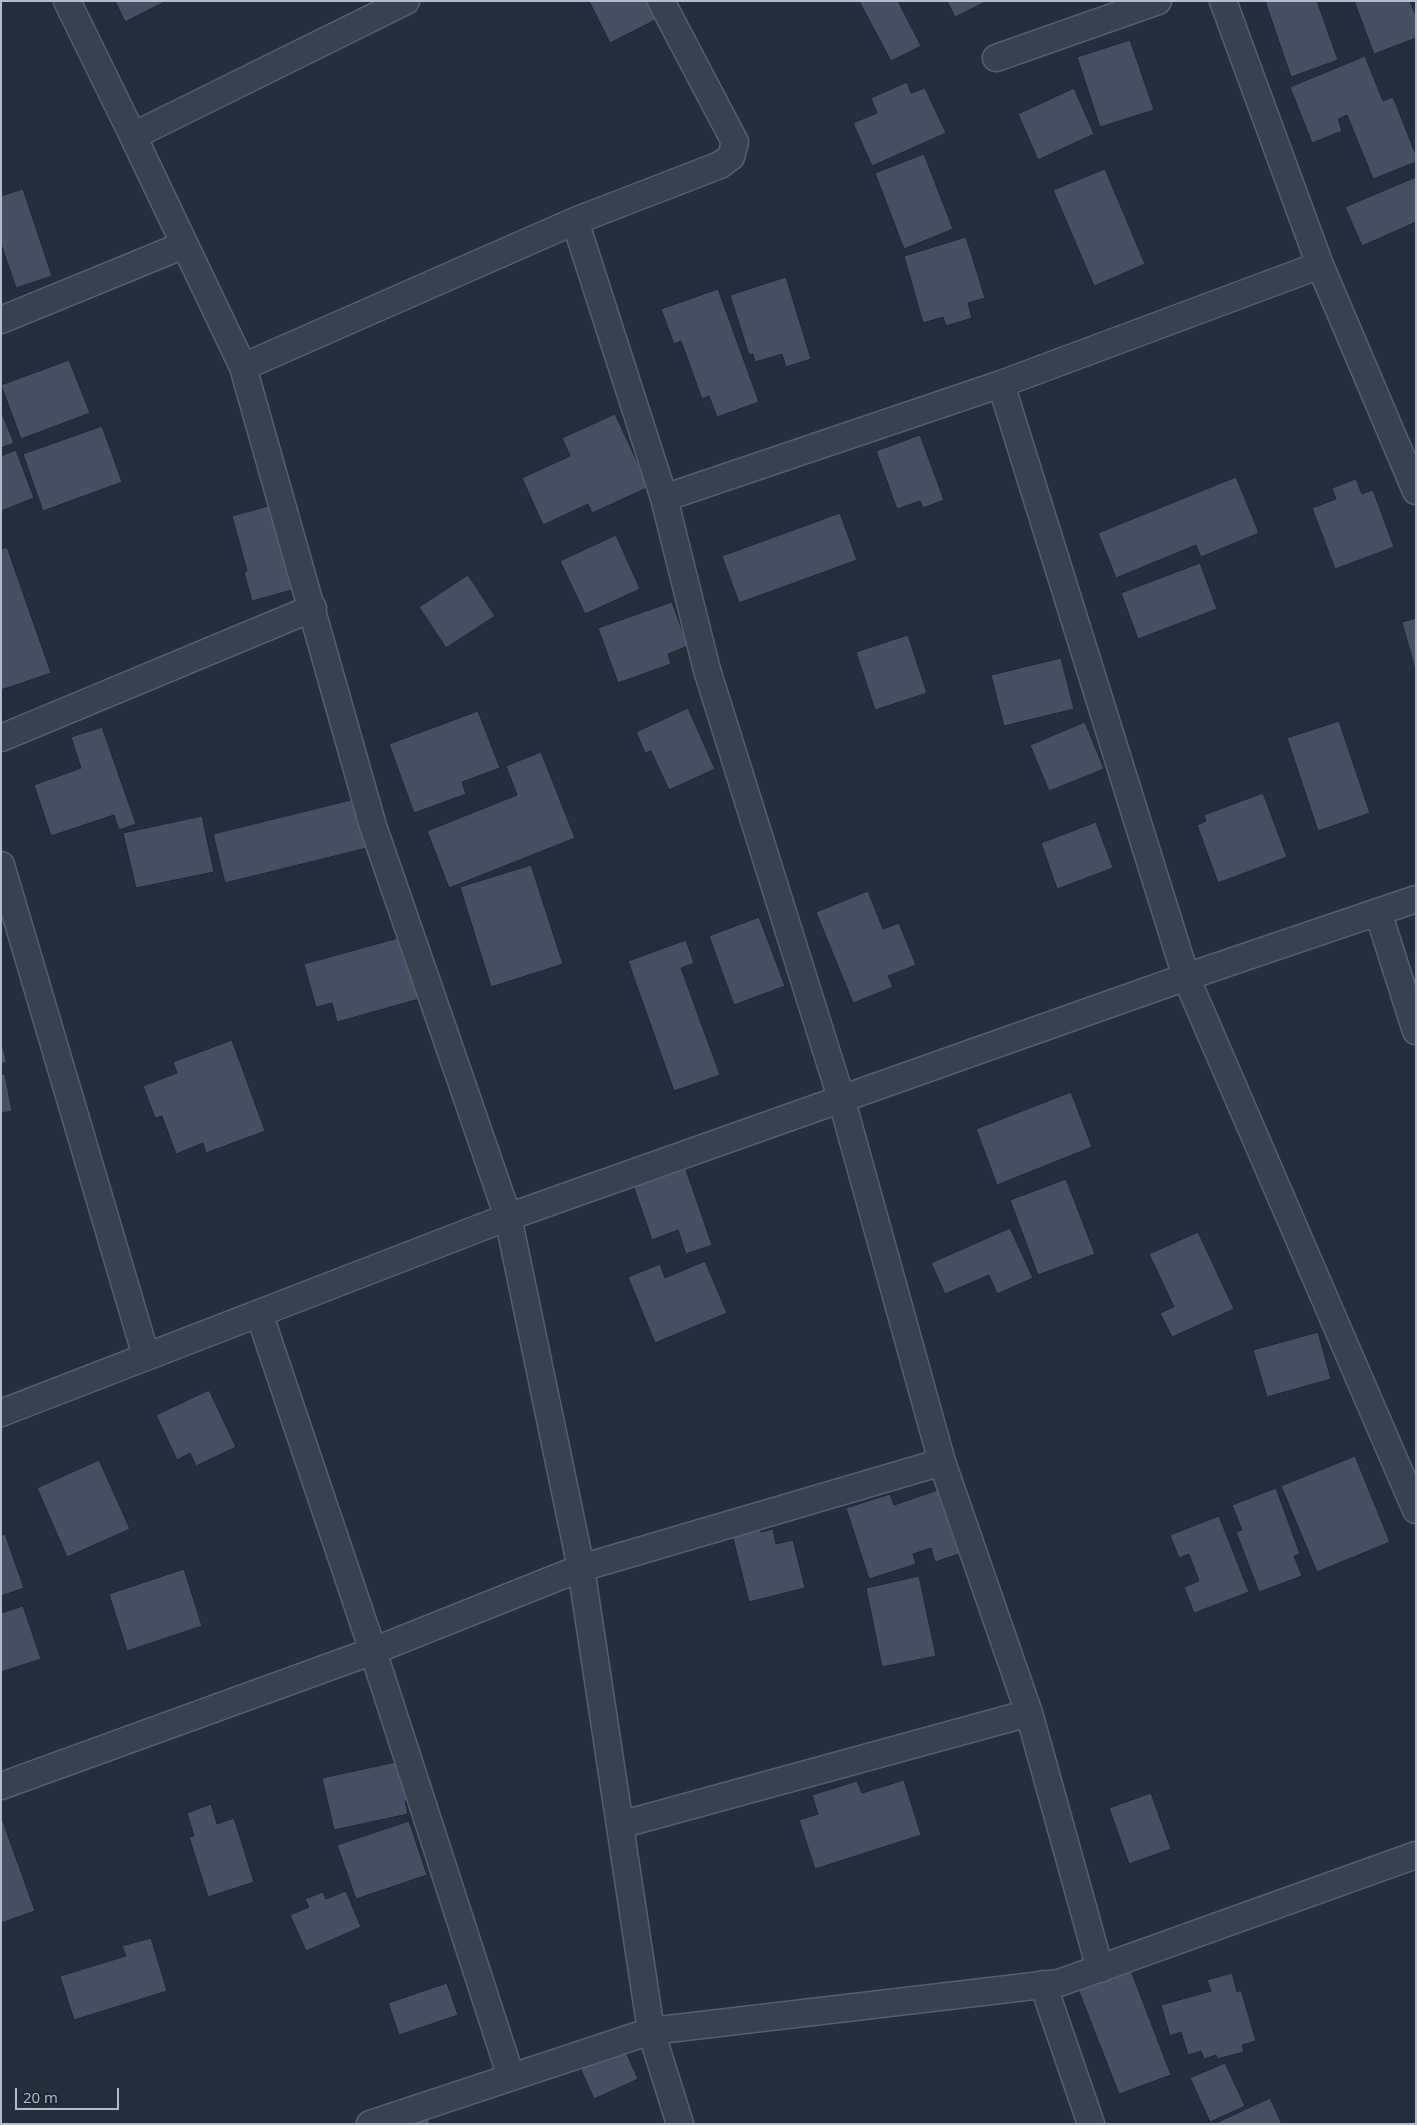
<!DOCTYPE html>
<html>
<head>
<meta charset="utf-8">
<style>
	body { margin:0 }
	#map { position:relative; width:1417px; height:2125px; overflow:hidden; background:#242f3e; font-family:"Open Sans",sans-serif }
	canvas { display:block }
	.frame { position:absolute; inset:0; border:2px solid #b4bcc9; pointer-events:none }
	.scale { position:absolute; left:15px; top:2088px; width:104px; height:22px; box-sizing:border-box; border:2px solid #b4bcc9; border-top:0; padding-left:6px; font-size:15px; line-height:18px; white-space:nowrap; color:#b4bcc9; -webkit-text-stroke:4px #1d2633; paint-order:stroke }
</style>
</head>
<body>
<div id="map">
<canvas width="1417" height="2125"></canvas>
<div class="frame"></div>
<div class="scale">20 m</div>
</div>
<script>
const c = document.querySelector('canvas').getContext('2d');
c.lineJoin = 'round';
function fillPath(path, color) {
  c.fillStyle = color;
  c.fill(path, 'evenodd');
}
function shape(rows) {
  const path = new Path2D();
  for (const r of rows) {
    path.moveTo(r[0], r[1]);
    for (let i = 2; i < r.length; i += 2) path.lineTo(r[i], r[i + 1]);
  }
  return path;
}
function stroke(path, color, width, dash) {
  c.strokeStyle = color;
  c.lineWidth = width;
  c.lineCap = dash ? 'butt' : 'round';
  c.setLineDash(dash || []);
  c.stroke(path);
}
const building = shape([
	[115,1,166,1,125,22,115,1],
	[589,1,651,1,659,18,610,43,589,1],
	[859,1,898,1,921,46,891,61,859,1],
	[947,1,987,1,955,17,947,1],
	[1265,1,1317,1,1338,60,1291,77,1265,1],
	[1354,1,1410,1,1416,16,1416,38,1374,54,1354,1],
	[1130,40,1154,110,1100,127,1077,57,1130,40],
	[1365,56,1383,101,1393,97,1416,155,1416,162,1373,179,1347,115,1338,119,1342,131,1312,143,1290,87,1365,56],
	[907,82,911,93,925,88,946,133,872,166,853,123,877,113,871,98,907,82],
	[1074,88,1094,134,1038,160,1018,114,1074,88],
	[924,154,953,229,904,249,875,173,924,154],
	[1105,169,1145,264,1094,286,1053,190,1105,169],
	[1416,177,1416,222,1362,246,1345,207,1416,177],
	[23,189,52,276,16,288,1,244,1,196,23,189],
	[966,237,985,298,968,303,972,318,946,326,943,317,923,323,904,256,966,237],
	[786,277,811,359,786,367,782,354,755,362,753,354,749,355,730,295,786,277],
	[718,289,759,402,717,417,709,396,702,399,681,341,674,344,661,309,718,289],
	[69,360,90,413,21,439,1,385,69,360],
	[1,411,14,443,1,448,1,411],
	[615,414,649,487,592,513,588,504,543,525,522,478,570,456,562,438,615,414],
	[102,426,122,482,43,511,23,454,102,426],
	[920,435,944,500,923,508,920,501,897,509,876,451,920,435],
	[16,450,34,498,1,511,1,456,16,450],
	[1236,477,1259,533,1201,557,1196,545,1116,578,1098,533,1236,477],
	[1356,479,1362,494,1373,490,1394,547,1335,569,1312,508,1336,499,1332,488,1356,479],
	[279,503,303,587,252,601,244,572,247,571,232,516,279,503],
	[840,513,857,560,739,603,722,556,840,513],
	[616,535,640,589,585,614,560,561,616,535],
	[7,547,51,673,1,690,1,549,7,547],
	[1200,563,1217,609,1138,639,1121,593,1200,563],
	[468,575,495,616,446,648,419,607,468,575],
	[672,602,688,646,668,654,671,664,618,683,598,628,672,602],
	[1416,618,1416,673,1402,622,1416,618],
	[908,635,927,693,875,710,856,652,908,635],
	[1061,658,1074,709,1004,726,991,675,1061,658],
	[688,708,715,769,669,790,651,751,645,753,636,732,688,708],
	[478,711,500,768,462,782,466,794,414,813,389,744,478,711],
	[1339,721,1370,813,1318,831,1287,738,1339,721],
	[1085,722,1104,769,1049,791,1030,745,1085,722],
	[102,727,136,824,119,830,114,815,51,836,34,785,81,768,71,737,102,727],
	[541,752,575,838,449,888,427,831,517,795,506,766,541,752],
	[1263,793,1287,857,1218,883,1197,825,1206,821,1204,815,1263,793],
	[363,797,375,846,225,883,213,834,363,797],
	[202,816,214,872,136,888,123,833,202,816],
	[1096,822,1113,868,1057,889,1041,843,1096,822],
	[531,865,563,964,491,987,460,887,531,865],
	[868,891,883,929,899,923,916,965,888,976,893,987,853,1003,816,912,868,891],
	[759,917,785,986,734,1005,709,936,759,917],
	[402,937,419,999,337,1022,332,1003,316,1007,304,964,402,937],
	[686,940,694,963,681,968,720,1075,674,1091,628,961,686,940],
	[232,1040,265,1131,206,1153,203,1143,176,1154,162,1116,155,1118,143,1086,177,1073,173,1062,232,1040],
	[1,1041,7,1062,1,1064,1,1041],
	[5,1074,12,1111,1,1113,1,1075,5,1074],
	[1071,1092,1092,1147,997,1185,976,1129,1071,1092],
	[683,1161,712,1245,686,1254,678,1230,652,1240,631,1179,683,1161],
	[1066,1179,1095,1254,1038,1275,1010,1200,1066,1179],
	[1010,1228,1033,1278,997,1294,989,1275,945,1294,931,1263,1010,1228],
	[1198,1232,1234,1309,1172,1337,1160,1313,1174,1307,1149,1254,1198,1232],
	[705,1261,727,1313,655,1343,628,1277,660,1264,665,1278,705,1261],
	[1318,1332,1331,1379,1267,1397,1253,1350,1318,1332],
	[209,1390,236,1447,196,1466,190,1453,177,1460,156,1415,209,1390],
	[1355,1456,1390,1542,1317,1572,1281,1486,1355,1456],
	[99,1460,130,1529,67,1557,37,1488,99,1460],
	[1276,1488,1300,1554,1294,1556,1302,1576,1259,1592,1236,1532,1242,1530,1232,1505,1276,1488],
	[941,1489,962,1553,935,1562,931,1548,913,1554,916,1564,869,1579,846,1508,890,1494,894,1505,941,1489],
	[1219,1516,1249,1592,1194,1613,1184,1587,1199,1581,1189,1554,1179,1558,1170,1535,1219,1516],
	[758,1519,761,1532,773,1529,776,1544,793,1540,805,1588,749,1602,730,1526,758,1519],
	[5,1534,24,1588,1,1596,1,1535,5,1534],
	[184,1569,202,1626,127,1651,109,1594,184,1569],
	[919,1576,936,1656,882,1667,866,1588,919,1576],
	[23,1606,41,1659,1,1672,1,1613,23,1606],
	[396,1762,400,1778,408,1776,413,1798,405,1801,408,1814,334,1830,322,1778,396,1762],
	[904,1780,921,1835,815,1869,799,1820,818,1814,812,1795,857,1781,862,1793,904,1780],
	[1151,1793,1171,1849,1129,1864,1109,1808,1151,1793],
	[211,1804,217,1824,234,1818,254,1882,208,1897,189,1837,194,1836,187,1813,211,1804],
	[1,1816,35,1911,1,1923,1,1816],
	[409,1821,427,1875,356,1899,337,1845,409,1821],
	[346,1891,361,1927,306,1951,290,1915,309,1907,305,1899,323,1892,326,1899,346,1891],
	[151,1938,167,1991,74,2020,60,1976,126,1956,122,1946,151,1938],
	[1130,1968,1171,2075,1119,2094,1078,1989,1130,1968],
	[1232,1973,1237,1992,1241,1990,1256,2041,1242,2045,1244,2052,1217,2059,1216,2055,1204,2059,1201,2051,1188,2055,1181,2032,1170,2036,1161,2005,1211,1991,1207,1980,1232,1973],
	[447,1983,458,2015,399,2035,388,2003,447,1983],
	[622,2043,638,2079,594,2099,578,2063,622,2043],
	[1225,2063,1245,2106,1210,2122,1190,2078,1225,2063],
	[1270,2098,1282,2124,1219,2124,1218,2122,1270,2098],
	[427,2113,430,2124,386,2124,427,2113]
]);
const minor = shape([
	[67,1,133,136,406,1],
	[1223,1,1320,265,1416,491],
	[996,58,1158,1],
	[133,136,243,367,373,826,508,1217,581,1568,651,2031,680,2124],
	[575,221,664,498],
	[1,320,184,245],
	[243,367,575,221,720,165,731,157,735,142,661,1],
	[1001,384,1186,977,1416,1510],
	[1,738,313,608],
	[1,865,146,1356],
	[1378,912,1416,1031],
	[259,1313,373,1651,511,2077],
	[1,1413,508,1217,1186,977,1416,899],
	[1,1786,373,1651,581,1568,942,1462],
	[620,1825,1029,1713],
	[1100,1969,1029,1713,942,1462,842,1101,707,670,664,498,1001,384,1320,265],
	[1043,1984,1091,2124],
	[370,2124,651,2031,1059,1983,1416,1855]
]);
fillPath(building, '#455162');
stroke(building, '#1f2835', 1);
stroke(minor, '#565f6c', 29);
stroke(minor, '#38414e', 26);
</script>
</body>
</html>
